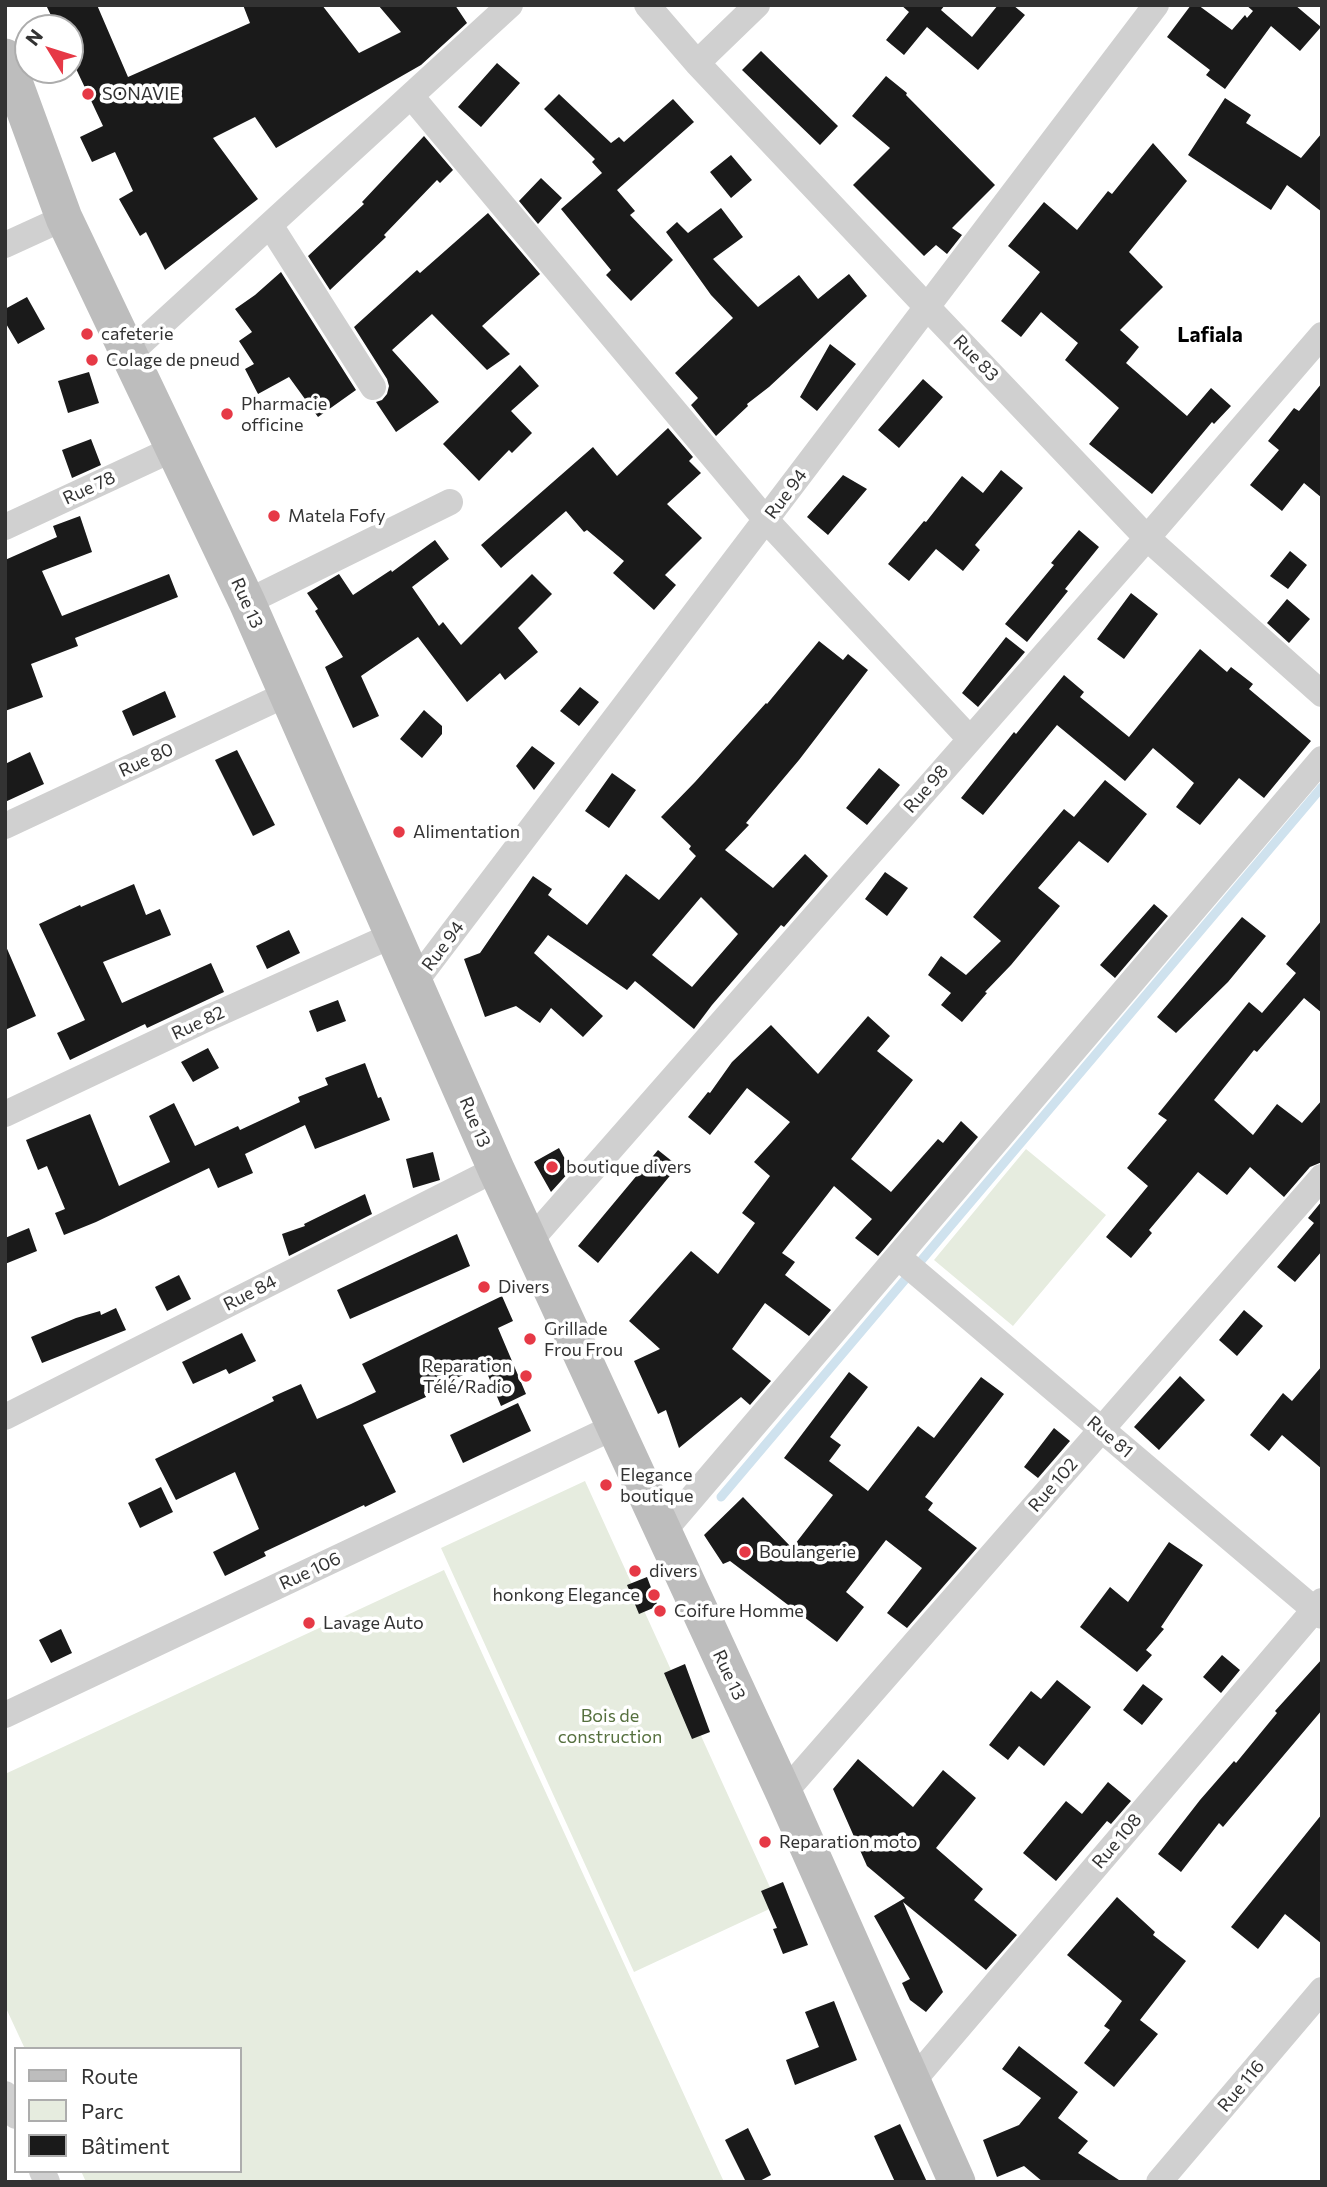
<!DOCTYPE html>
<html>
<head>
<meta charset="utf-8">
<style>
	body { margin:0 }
	#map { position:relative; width:1327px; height:2187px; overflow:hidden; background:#fff; font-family:Commissioner,sans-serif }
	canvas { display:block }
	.frame { position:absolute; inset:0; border:7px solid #333; pointer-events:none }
	.legend { position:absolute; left:14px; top:2047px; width:228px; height:126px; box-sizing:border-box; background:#fff; border:2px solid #adadad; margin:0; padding:9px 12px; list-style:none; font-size:21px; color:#333 }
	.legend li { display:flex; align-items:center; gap:14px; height:35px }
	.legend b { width:35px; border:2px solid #adadad }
	.north { position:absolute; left:14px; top:14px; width:70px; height:70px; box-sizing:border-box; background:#fff; border:2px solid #adadad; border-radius:50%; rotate:308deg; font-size:19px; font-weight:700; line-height:28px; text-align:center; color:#333 }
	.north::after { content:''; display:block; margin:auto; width:24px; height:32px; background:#e63946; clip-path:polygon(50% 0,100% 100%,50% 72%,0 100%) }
</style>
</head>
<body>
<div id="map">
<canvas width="1327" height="2187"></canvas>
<div class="frame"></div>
<ul class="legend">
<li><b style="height:9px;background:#bdbdbd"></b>Route</li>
<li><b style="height:19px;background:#e6ecdf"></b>Parc</li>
<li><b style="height:19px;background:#1a1a1a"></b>Bâtiment</li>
</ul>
<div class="north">N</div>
</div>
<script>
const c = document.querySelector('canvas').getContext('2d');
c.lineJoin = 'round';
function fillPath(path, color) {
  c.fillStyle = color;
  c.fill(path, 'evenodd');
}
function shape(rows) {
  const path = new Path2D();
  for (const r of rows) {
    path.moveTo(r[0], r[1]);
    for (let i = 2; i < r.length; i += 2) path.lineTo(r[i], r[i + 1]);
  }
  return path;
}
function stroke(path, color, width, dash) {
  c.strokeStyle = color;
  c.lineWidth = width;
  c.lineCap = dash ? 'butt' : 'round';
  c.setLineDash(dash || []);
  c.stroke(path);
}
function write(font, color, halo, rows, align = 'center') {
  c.font = font + ' Commissioner,sans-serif';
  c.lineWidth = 7;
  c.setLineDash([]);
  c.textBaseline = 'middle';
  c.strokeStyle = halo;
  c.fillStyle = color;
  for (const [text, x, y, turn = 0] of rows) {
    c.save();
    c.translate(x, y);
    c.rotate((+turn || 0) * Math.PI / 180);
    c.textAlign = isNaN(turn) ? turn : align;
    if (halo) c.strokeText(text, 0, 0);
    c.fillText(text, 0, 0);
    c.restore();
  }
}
const green = shape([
	[1026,1149,1106,1215,1013,1326,934,1260],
	[585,1481,778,1905,634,1972,441,1548],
	[444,1570,724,2182,86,2182,81,2171,240,2171,240,2049,25,2049,5,2006,5,1774]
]);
const stream = shape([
	[721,1497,1322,787]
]);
const building = shape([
	[46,5,97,5,128,77,250,23,243,5,322,5,359,53,401,32,378,5,455,5,467,23,421,65,276,148,255,117,213,138,258,199,165,270,146,232,140,236,119,199,133,191,115,152,92,162,80,137,103,126,70,56,70,28,57,28],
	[901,5,945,5,941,10,972,37,998,5,1013,5,1025,15,978,70,927,27,904,55,886,40,909,12],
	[1191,5,1198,5,1232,30,1245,15,1247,18,1253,11,1246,5,1295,5,1321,27,1300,51,1271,26,1225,89,1206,75,1210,70,1167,37],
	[761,51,838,126,820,145,742,70],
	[497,63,520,83,481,127,458,107],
	[886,76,907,93,906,95,995,185,952,228,962,235,947,254,936,245,924,256,853,185,890,148,852,116],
	[559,94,611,143,619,137,624,142,673,99,694,122,617,190,635,211,630,215,673,260,631,301,606,275,611,270,561,209,602,173,592,162,595,159,544,109],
	[1225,98,1251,115,1246,123,1301,158,1322,133,1322,212,1287,185,1271,210,1188,155],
	[424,136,453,170,440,183,437,180,384,235,386,237,330,290,308,256,364,204,362,202],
	[1153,143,1187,181,1129,252,1163,287,1120,330,1139,347,1126,363,1187,416,1211,388,1231,406,1214,424,1212,422,1152,494,1089,444,1119,408,1065,360,1078,343,1041,312,1021,337,1001,321,1040,272,1008,246,1044,202,1077,230,1108,191,1112,194],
	[731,155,752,180,731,198,710,172],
	[541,178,562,198,538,224,519,201],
	[721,208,743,237,713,259,758,307,799,275,818,299,849,274,867,296,769,387,747,404,748,406,716,436,691,405,698,398,675,373,733,318,711,295,666,232,677,222,688,233],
	[488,213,540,274,482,326,510,354,487,370,432,314,392,350,439,402,396,432,376,402,382,400,387,394,389,386,387,379,354,327,417,270,420,273],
	[281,272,356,390,318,417,289,377,258,394,245,369,254,364,239,341,252,332,235,309,255,295],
	[27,297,45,329,18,344,5,322,5,309],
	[830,344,856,364,817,411,800,397],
	[520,365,539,386,511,411,532,433,512,453,509,450,479,481,443,444],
	[89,372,99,403,68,413,58,381],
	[923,379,943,397,899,448,878,430],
	[1322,383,1322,498,1304,483,1282,511,1250,485,1279,450,1268,441,1294,408,1299,411],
	[668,428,693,457,689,461,701,473,667,504,702,538,665,575,676,585,654,610,613,573,624,561,587,530,584,532,566,511,501,568,481,545,593,447,617,476],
	[91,439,101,465,72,478,62,450],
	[1001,470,1023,488,975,545,980,550,963,571,936,549,909,581,888,564,924,521,926,522,962,476,983,493],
	[843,475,867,489,828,535,807,517],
	[80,516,92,552,42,571,62,616,169,574,178,597,75,638,78,646,31,664,43,697,5,711,5,560,57,537,53,526],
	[1079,530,1099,547,1065,589,1068,591,1027,642,1005,624,1054,565,1051,563],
	[435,540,449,559,412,587,439,626,443,622,461,645,532,574,552,594,518,628,538,652,505,680,500,673,467,702,418,637,361,676,379,716,353,728,325,667,343,657,315,611,318,609,307,593,339,574,353,595,391,570,392,572],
	[1290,551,1307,565,1288,589,1270,576],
	[1131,593,1158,614,1124,659,1097,639],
	[1287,599,1310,619,1289,643,1267,623],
	[1006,637,1025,652,978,707,962,693],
	[819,641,843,660,848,654,868,670,799,760,746,823,749,825,725,850,773,888,805,854,828,876,784,927,781,925,712,1005,694,1029,635,981,627,990,548,935,534,953,603,1016,583,1037,551,1008,540,1023,516,1006,485,1017,464,959,480,953,533,876,552,889,548,895,587,925,626,874,659,900,696,856,689,849,691,846,661,817,695,782,766,703,767,704],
	[701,897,738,934,692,987,652,955],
	[1200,649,1227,672,1231,667,1253,684,1249,689,1311,741,1264,798,1239,778,1200,825,1176,807,1194,783,1153,748,1125,781,1057,725,983,815,961,798,1014,732,1016,734,1064,675,1084,692,1080,697,1129,737],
	[580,687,599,702,579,726,560,711],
	[165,691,176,717,133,736,122,711],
	[424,710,442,726,442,734,422,758,400,739],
	[532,746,555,763,534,790,516,766],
	[237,750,275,825,253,836,215,760],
	[30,752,44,784,5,802,5,764],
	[879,768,900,785,867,825,846,808],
	[612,773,636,790,609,828,585,811],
	[1105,780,1147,814,1108,863,1079,841,1038,888,1060,906,1011,965,985,992,987,993,962,1022,941,1005,951,993,928,975,941,956,966,975,1001,941,973,917,1064,809,1074,817],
	[885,872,908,888,887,916,865,899],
	[134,884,146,915,160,909,171,935,103,962,122,1003,211,963,224,992,147,1028,145,1024,70,1060,57,1033,85,1020,39,924,80,905,81,907],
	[1154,904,1168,916,1115,978,1100,965],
	[1242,917,1266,936,1228,982,1176,1033,1157,1017],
	[1322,920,1322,1013,1304,998,1257,1052,1254,1050,1214,1100,1253,1135,1277,1104,1302,1123,1322,1100,1322,1162,1310,1167,1284,1197,1250,1167,1227,1195,1198,1172,1149,1230,1152,1233,1131,1258,1106,1237,1148,1186,1127,1168,1167,1120,1158,1114,1249,1002,1262,1013,1296,973,1286,964],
	[289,930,300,953,267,969,256,946],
	[5,944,36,1016,5,1030],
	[338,1000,346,1021,317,1032,309,1011],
	[868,1016,890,1036,877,1051,913,1080,851,1159,891,1192,938,1139,943,1143,961,1121,978,1137,878,1256,855,1238,872,1219,834,1186,782,1253,795,1262,785,1275,831,1310,809,1336,765,1303,732,1349,771,1381,750,1405,741,1397,679,1448,666,1410,658,1414,634,1361,660,1349,629,1321,691,1251,718,1274,755,1223,742,1213,770,1176,754,1162,790,1122,747,1088,710,1135,688,1117,708,1092,710,1093,732,1062,771,1025,818,1074],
	[208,1048,219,1068,193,1082,181,1062],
	[365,1063,378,1098,381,1097,390,1120,315,1149,305,1125,245,1154,253,1173,218,1188,209,1168,96,1222,64,1235,55,1213,65,1209,47,1166,38,1170,26,1140,90,1114,119,1186,170,1162,149,1116,174,1103,195,1146,238,1126,240,1130,300,1102,298,1097,328,1085,325,1078],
	[559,1148,571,1170,551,1192,534,1162],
	[658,1150,678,1166,598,1263,578,1246],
	[433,1152,440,1180,413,1188,406,1159],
	[365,1194,372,1214,289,1256,282,1234,305,1226,304,1224],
	[1322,1201,1322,1251,1295,1282,1277,1267,1314,1223,1308,1218],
	[29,1228,37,1251,5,1264,5,1238],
	[457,1234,470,1266,350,1319,337,1290],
	[179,1275,191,1299,167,1311,155,1287],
	[502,1296,513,1321,498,1328,526,1394,501,1406,484,1366,424,1392,426,1397,363,1425,396,1492,365,1507,364,1505,264,1552,266,1556,225,1576,213,1552,259,1529,235,1472,176,1500,155,1459,274,1401,272,1397,301,1384,317,1419,351,1404,376,1392,362,1364],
	[116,1308,126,1330,42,1363,31,1337,76,1318,100,1311,101,1315],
	[1244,1310,1263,1326,1237,1356,1219,1340],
	[242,1333,256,1361,229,1374,226,1369,193,1384,182,1362],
	[1322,1366,1322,1469,1282,1435,1269,1451,1250,1435,1283,1393,1292,1401],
	[849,1372,868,1387,830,1437,841,1445,829,1461,868,1491,918,1426,934,1438,981,1377,1004,1394,925,1497,933,1503,928,1510,977,1548,907,1628,887,1613,922,1568,886,1540,846,1592,864,1607,837,1642,730,1561,723,1564,704,1535,743,1497,792,1548,833,1495,784,1458],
	[1180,1376,1205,1400,1159,1450,1134,1427],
	[518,1403,531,1431,463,1463,450,1435],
	[1054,1428,1070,1441,1038,1478,1024,1467],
	[161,1487,173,1512,140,1528,128,1503],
	[1169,1542,1203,1565,1161,1627,1164,1629,1146,1650,1152,1655,1137,1672,1080,1627,1110,1587,1128,1602],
	[647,1577,658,1606,639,1614,627,1585],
	[61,1629,72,1653,51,1663,39,1640],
	[1222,1655,1240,1670,1221,1693,1203,1677],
	[1322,1659,1322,1710,1223,1827,1219,1823,1181,1872,1158,1854,1200,1800,1234,1761,1236,1763,1277,1713,1275,1711],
	[685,1664,710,1732,692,1739,664,1673],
	[1057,1680,1091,1707,1044,1766,1019,1746,1008,1760,989,1745,1031,1691,1041,1699],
	[1143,1684,1163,1699,1142,1725,1123,1710],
	[858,1759,913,1807,943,1770,976,1798,936,1848,983,1889,974,1900,1017,1935,986,1970,903,1902,943,1992,926,2012,910,2000,902,1983,910,1979,874,1916,905,1898,867,1866,833,1789],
	[1108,1782,1131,1801,1111,1824,1107,1821,1056,1881,1023,1853,1066,1801,1082,1814],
	[1322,1814,1322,1944,1285,1914,1258,1949,1231,1927],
	[783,1882,808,1945,783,1954,773,1929,777,1928,761,1891],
	[1117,1897,1155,1932,1153,1935,1186,1961,1140,2020,1158,2034,1114,2087,1084,2063,1110,2030,1104,2026,1122,2001,1067,1955],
	[834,2001,857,2060,795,2085,786,2060,819,2047,805,2012],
	[1019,2046,1078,2092,1058,2118,1088,2141,1078,2153,1122,2182,1043,2182,1024,2166,997,2177,983,2140,1019,2125,1041,2098,1002,2069],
	[900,2124,927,2182,895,2182,874,2136],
	[748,2128,771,2175,758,2182,746,2182,725,2140]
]);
const street = shape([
	[647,5,697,63,927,307,1147,538,1322,694],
	[697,63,757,5],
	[411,96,766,520,970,739],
	[270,225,373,387],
	[5,245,64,218],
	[130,353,510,5],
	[5,527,173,449],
	[247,602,450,502],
	[5,826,287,694],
	[415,982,1156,5],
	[5,1114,204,1020,393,935],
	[529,1242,1147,538,1322,335],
	[898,1257,1322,1616],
	[5,1417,496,1169],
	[662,1533,1322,759],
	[5,1715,614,1427],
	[784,1793,1322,1177],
	[912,2082,1322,1601],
	[5,2094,16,2116],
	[42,2171,47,2182],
	[1159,2182,1322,1990]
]);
const secondary = shape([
	[5,57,64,218,247,602,496,1169,784,1793,957,2182]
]);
const markers = [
	[88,94,7,"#e63946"],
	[87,334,7,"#e63946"],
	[92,360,7,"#e63946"],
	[227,414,7,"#e63946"],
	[274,516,7,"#e63946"],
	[399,832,7,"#e63946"],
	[552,1167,7,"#e63946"],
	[484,1287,7,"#e63946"],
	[530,1339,7,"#e63946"],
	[526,1376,7,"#e63946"],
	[606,1485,7,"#e63946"],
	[745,1552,7,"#e63946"],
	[635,1571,7,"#e63946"],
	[654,1595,7,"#e63946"],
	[660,1611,7,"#e63946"],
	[309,1623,7,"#e63946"],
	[765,1842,7,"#e63946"]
];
const poiNames = [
	["SONAVIE",102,94],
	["cafeterie",101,334],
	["Colage de pneud",106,360],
	["Pharmacie",241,404],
	["officine",241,425],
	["Matela Fofy",288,516],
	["Alimentation",413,832],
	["boutique divers",566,1167],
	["Divers",498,1287],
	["Grillade",544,1329],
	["Frou Frou",544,1350],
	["Reparation",512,1366,"right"],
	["Télé/Radio",512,1387,"right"],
	["Elegance",620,1475],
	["boutique",620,1496],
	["Boulangerie",759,1552],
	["divers",649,1571],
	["honkong Elegance",640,1595,"right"],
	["Coifure Homme",674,1611],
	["Lavage Auto",323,1623],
	["Reparation moto",779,1842]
];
const streetNames = [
	["Rue 83",976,358,46],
	["Rue 78",89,488,-25],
	["Rue 94",786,494,-53],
	["Rue 13",247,603,66],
	["Rue 80",146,760,-25],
	["Rue 98",926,789,-49],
	["Rue 94",443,946,-53],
	["Rue 82",198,1023,-25],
	["Rue 13",475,1122,67],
	["Rue 84",250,1293,-27],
	["Rue 81",1110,1437,40],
	["Rue 102",1053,1485,-49],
	["Rue 106",310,1571,-25],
	["Rue 13",729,1675,65],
	["Rue 108",1117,1841,-50],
	["Rue 116",1241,2086,-50]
];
const parkNames = [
	["Bois de",610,1716],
	["construction",610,1737]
];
const quarterNames = [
	["Lafiala",1210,335]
];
fillPath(green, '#e6ecdf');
stroke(stream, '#cfe2ee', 9);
fillPath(building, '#1a1a1a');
stroke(street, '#d0d0d0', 26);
stroke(secondary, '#bdbdbd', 37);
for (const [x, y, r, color] of markers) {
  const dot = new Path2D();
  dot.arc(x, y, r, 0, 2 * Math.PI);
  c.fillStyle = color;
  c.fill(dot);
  stroke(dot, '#fff', 2.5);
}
write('18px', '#333', '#fff', poiNames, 'left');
write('18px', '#333', '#fff', streetNames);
write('18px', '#56703f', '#fff', parkNames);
write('bold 21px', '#000', '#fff', quarterNames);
</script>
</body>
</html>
